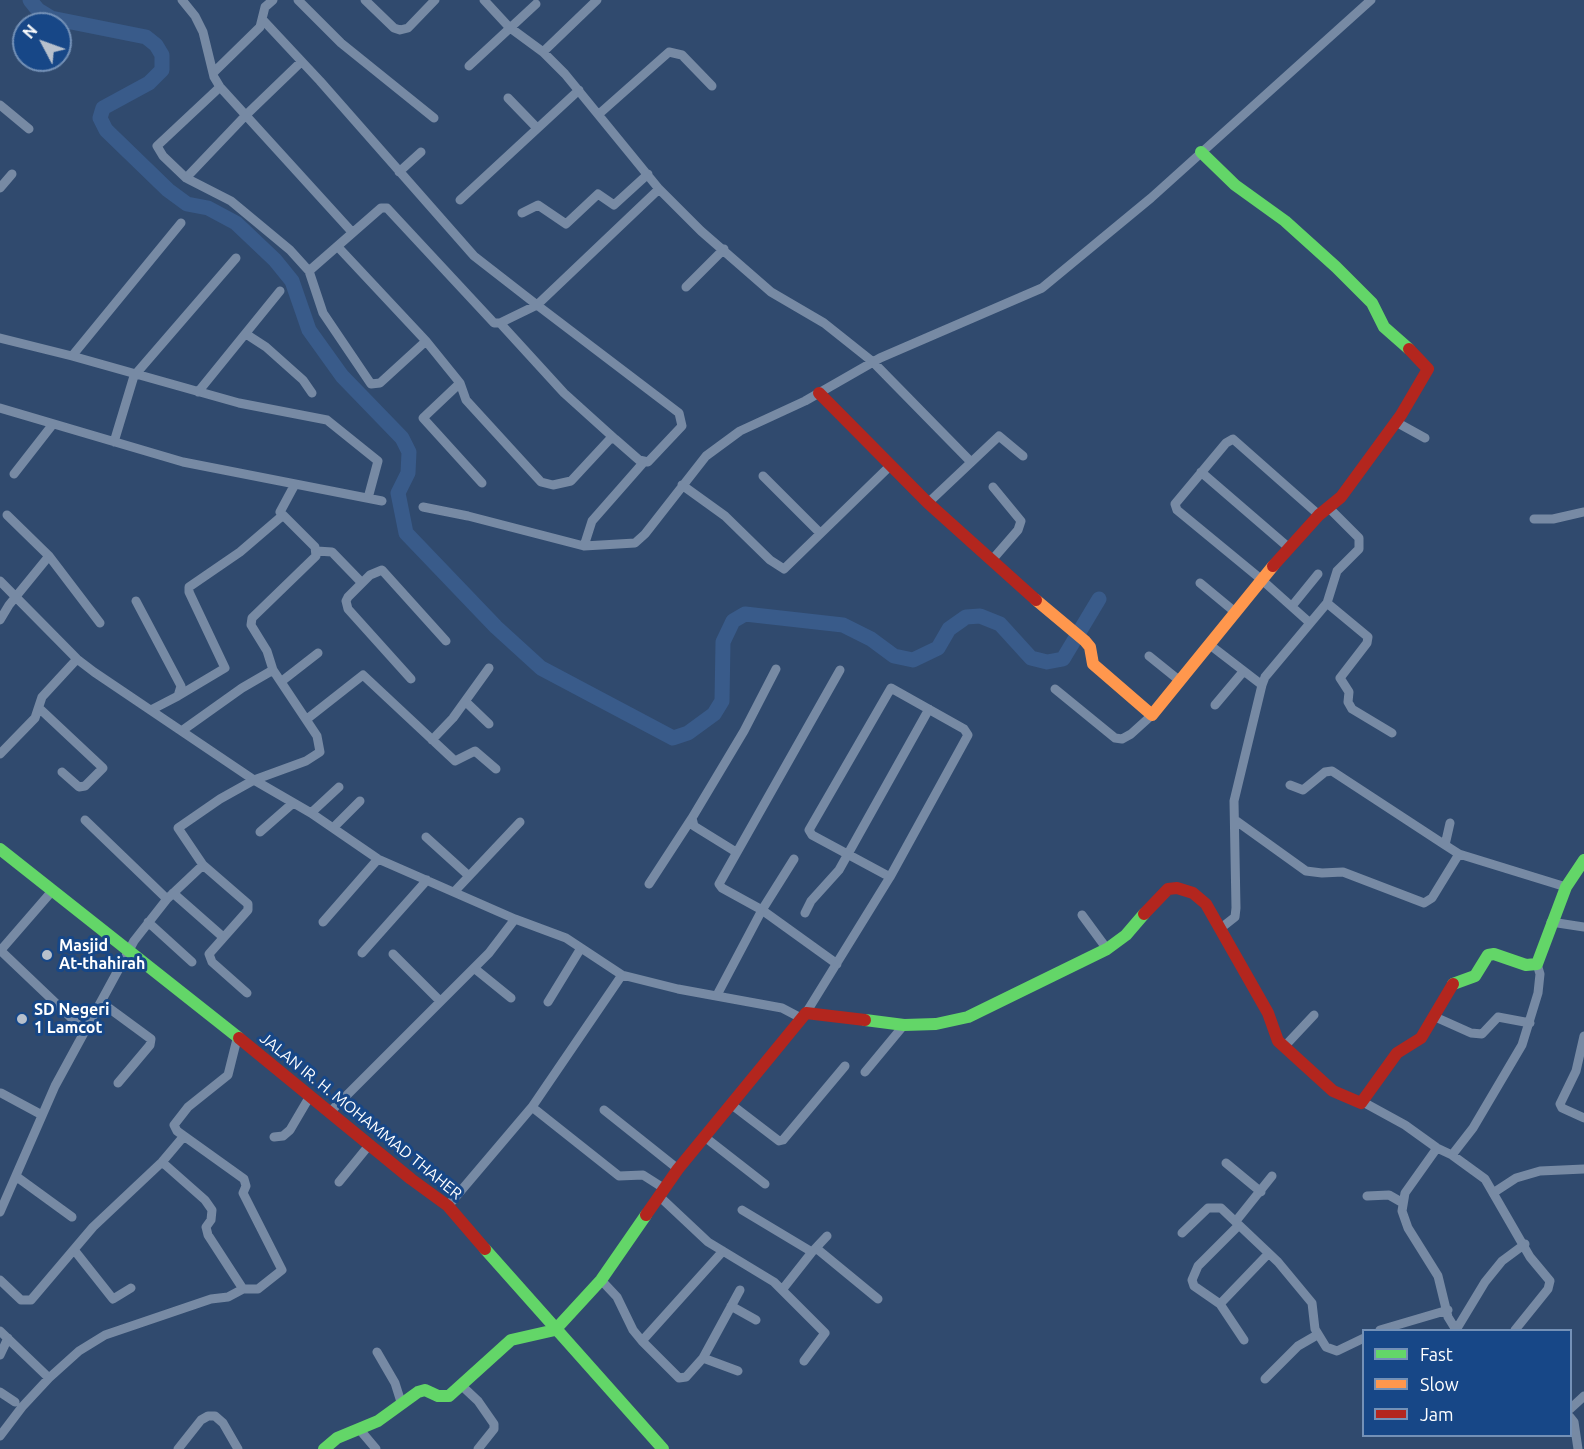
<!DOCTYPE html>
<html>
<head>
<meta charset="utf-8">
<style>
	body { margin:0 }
	#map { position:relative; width:1584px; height:1449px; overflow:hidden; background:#304a6e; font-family:Ubuntu,sans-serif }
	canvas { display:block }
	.legend { position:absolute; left:1362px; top:1329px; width:210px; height:108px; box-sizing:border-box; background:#174787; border:2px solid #7491b7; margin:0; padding:8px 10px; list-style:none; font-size:18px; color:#fff }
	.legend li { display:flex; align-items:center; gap:12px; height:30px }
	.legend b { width:30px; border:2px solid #7491b7 }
	.north { position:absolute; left:12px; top:12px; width:60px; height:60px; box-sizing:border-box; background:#174787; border:2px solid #7491b7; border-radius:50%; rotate:311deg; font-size:16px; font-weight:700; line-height:24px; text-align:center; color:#fff }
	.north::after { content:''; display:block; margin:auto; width:21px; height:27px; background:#b7c0cc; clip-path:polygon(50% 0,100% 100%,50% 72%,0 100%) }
</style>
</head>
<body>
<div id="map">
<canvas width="1584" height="1449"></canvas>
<ul class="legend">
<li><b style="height:8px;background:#63d668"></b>Fast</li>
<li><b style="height:8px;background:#ff974d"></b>Slow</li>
<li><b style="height:8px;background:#b3261e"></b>Jam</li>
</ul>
<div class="north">N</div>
</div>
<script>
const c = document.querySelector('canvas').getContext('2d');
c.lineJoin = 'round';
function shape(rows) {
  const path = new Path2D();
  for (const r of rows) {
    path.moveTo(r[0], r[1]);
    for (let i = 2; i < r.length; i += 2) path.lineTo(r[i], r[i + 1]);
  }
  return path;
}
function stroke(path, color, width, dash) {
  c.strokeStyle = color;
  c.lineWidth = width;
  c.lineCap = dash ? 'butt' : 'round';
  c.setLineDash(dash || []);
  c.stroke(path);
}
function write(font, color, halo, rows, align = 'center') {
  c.font = font + ' Ubuntu,sans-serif';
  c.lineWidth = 6;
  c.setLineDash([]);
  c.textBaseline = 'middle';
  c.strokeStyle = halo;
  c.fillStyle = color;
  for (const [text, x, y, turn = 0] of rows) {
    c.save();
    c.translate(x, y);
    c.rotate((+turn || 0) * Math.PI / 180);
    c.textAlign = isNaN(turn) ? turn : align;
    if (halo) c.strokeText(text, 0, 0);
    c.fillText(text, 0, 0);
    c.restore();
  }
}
const river = shape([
	[30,0,38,10,51,18,146,37,156,45,162,55,162,70,149,83,103,108,100,118,106,130,168,190,187,204,208,208,236,223,275,260,292,281,309,330,342,376,402,438,409,452,408,473,398,493,406,533,496,627,541,668,673,738,688,733,714,714,722,701,723,642,733,621,745,614,843,625,871,639,894,656,913,660,938,648,949,629,966,617,980,616,1000,624,1031,658,1047,662,1063,659,1099,599]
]);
const street = shape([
	[182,0,195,16,203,32,214,77,220,87,352,232],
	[298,0,341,43,434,118],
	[365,0,394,28,400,30,408,28,435,0],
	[484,0,509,27,543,52,565,74,659,189,701,231,771,292,824,323,873,362,971,462],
	[263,20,320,81,474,256,537,305,659,189],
	[543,52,597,0],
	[301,62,246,115,186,178,231,201,290,250,309,271,323,313,371,384,380,383,426,341],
	[469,66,536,4],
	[213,73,260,27,265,7,273,0],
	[508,98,537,128],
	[0,105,29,129],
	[599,114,669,52,682,55,712,86],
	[399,172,421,152],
	[186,178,163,156,157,146,220,87],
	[0,188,12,174],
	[460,200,579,90],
	[522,213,538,205,566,224,598,194,614,205,648,174],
	[309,271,381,208,387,208,494,323,500,323,537,305,679,413,682,426,648,462,639,460,615,439,610,439,571,481,553,485,541,482,466,400,460,383,426,341,338,247],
	[686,287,724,249],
	[500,323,564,393,615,439],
	[246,334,266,347,303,380,312,393],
	[0,338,72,356,181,223],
	[72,356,239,403,327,420,378,461,368,498],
	[460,383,423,418,482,483],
	[198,392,280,291],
	[0,408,183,462,382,501],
	[1396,422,1425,438],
	[114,442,134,376,236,258],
	[1201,472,1288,547],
	[14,474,53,424],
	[763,476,820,533],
	[682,485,725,516,770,560,784,569,891,465],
	[928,503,999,436,1023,456],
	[423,507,468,516,584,546,635,543,645,534,706,456,740,431,805,401,880,358,1042,288,1151,198,1371,0],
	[7,515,49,556],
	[1534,519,1553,519,1584,512],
	[584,546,592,521,643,463],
	[317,551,332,552,362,583],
	[992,560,1018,530,1021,521,993,487],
	[0,581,77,659,94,672,254,780,311,813,378,859,515,919,489,953,330,1112],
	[1200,583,1235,612],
	[136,601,181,686,178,696,151,710],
	[1327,603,1368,637,1367,643,1340,678,1349,692,1348,702,1352,709,1392,733],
	[1292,606,1318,574],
	[0,620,9,605,49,556,100,623],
	[1310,623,1262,580,1177,510,1175,504,1226,443,1233,439,1319,515],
	[1210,645,1262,685],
	[1149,656,1180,681],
	[411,679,348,609,346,601,348,597,370,575,382,570,446,641],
	[282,681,318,653],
	[1055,689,1115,738,1122,739,1131,734,1152,715],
	[178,696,225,668,189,592,189,587,240,552,282,516],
	[465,701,489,724],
	[1215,705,1242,673],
	[39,708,103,768,85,786,79,787,62,772],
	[307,719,363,675,455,761,475,751,496,769],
	[183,730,242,688,273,670],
	[432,740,453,718,489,668],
	[0,754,35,718,42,697,77,659],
	[1290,785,1303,790,1325,772,1332,771,1445,845],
	[311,813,339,787],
	[85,820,167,899],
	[1235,820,1306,871,1322,873,1343,872,1424,903,1432,898,1459,854],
	[1450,823,1445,845,1459,854,1566,887],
	[333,828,360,801],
	[260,832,293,803],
	[426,837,469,876],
	[736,852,694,826,692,818,744,731,776,669],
	[203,865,248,904,248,910,209,954,212,962,247,993],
	[649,884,692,818],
	[454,892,520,822],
	[173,893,223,937],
	[805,913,811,901,839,870,929,709],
	[1082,915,1107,949],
	[515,919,566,938,622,975,678,989,782,1008,801,1018],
	[148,922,192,962],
	[323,922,378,859],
	[1551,922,1584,927],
	[1221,928,1235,917,1236,908,1234,801,1262,685,1265,677,1327,603,1337,571,1359,549,1359,538,1330,509],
	[0,950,85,1031],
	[0,951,53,890],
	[362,953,427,880],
	[393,954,440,1001],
	[837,964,762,910,722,888,719,884,840,670],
	[474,968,511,998],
	[717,995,762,910,794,859],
	[548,1002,581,948],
	[102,1003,151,1039,150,1045,118,1083],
	[806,1013,890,877,968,735,964,729,891,688,809,830,812,835,890,877],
	[1433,1016,1471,1033,1482,1034,1498,1017,1530,1023],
	[1584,1036,1576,1071,1560,1104,1562,1108,1584,1118],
	[1284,1047,1314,1015],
	[865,1072,904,1025],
	[1,1093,42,1115],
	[1363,1102,1405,1125,1437,1148,1452,1155,1473,1128,1522,1045,1538,993,1540,974,1537,964],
	[732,1105,779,1141,783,1140,845,1066],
	[532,1107,622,975],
	[604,1110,678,1169],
	[274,1137,283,1136,290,1130,310,1096],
	[706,1138,765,1184],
	[1437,1148,1405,1193,1402,1211,1408,1228,1438,1276,1448,1317,1456,1330],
	[1452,1155,1485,1179,1530,1257,1550,1281,1548,1289,1515,1330],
	[162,1162,205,1200,212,1210,211,1220,206,1227,208,1235,243,1289],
	[1226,1163,1261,1192],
	[17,1177,72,1217],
	[339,1182,370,1144],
	[1493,1193,1516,1178,1540,1171,1584,1169],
	[659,1196,708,1242,774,1282,825,1333,804,1361],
	[1367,1196,1389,1195,1403,1203],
	[448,1206,532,1107,619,1176,643,1175,665,1189],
	[742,1210,812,1252,782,1290],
	[0,1212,55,1086,134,941,167,899,203,865,178,828,220,799,254,780,306,761,320,752,317,736,273,670,267,651,251,625,252,618,316,556,315,547,280,512,294,486],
	[1236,1221,1272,1176],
	[1238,1226,1198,1266,1192,1280,1194,1286,1220,1304,1244,1340],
	[1182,1233,1208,1208,1221,1208,1278,1262,1312,1303,1315,1329,1326,1347,1337,1351,1364,1338],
	[816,1248,878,1299],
	[75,1251,113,1299,131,1288],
	[723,1251,642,1341,679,1378,686,1377,703,1358,738,1371],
	[812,1252,827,1236],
	[0,1280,21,1300,31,1300,93,1227,162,1162,184,1136],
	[601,1280,617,1297,633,1330,642,1341],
	[1220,1304,1268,1254],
	[731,1306,756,1320],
	[1380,1330,1448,1310],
	[1456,1330,1485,1282,1502,1261,1525,1244],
	[0,1331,49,1378],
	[377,1352,395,1383,401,1402],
	[0,1355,8,1338],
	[703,1358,740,1290],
	[1265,1379,1298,1346,1317,1335],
	[462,1386,478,1401,494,1424,494,1429,478,1449],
	[0,1392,15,1402],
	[1570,1409,1584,1396],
	[1570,1417,1574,1422,1578,1449],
	[360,1430,376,1449],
	[0,1436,22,1407,49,1378,79,1351,105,1335,211,1299,228,1297,243,1289,258,1289,282,1270,243,1193,246,1186,244,1179,177,1131,174,1125,188,1107,228,1075,237,1039],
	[178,1449,201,1420,208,1416,215,1416,223,1423,238,1449]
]);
const fast = shape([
	[1201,152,1235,185,1285,221,1336,267,1372,303,1384,327,1409,349],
	[0,849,239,1038],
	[1453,984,1475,976,1488,955,1494,954,1526,965,1537,964,1566,887,1584,860],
	[865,1020,904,1025,936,1024,968,1017,1107,949,1126,935,1144,914],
	[485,1249,663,1449],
	[324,1449,337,1438,378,1421,418,1392,425,1390,438,1396,449,1396,511,1340,555,1330,601,1280,646,1215]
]);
const slow = shape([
	[1036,600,1085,641,1090,647,1093,664,1152,715,1273,566]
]);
const jam = shape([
	[819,393,928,503,1036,600],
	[1273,566,1319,515,1341,497,1401,415,1428,369,1409,349],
	[1144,914,1168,889,1177,888,1193,893,1206,904,1268,1013,1278,1041,1333,1091,1361,1103,1397,1053,1421,1038,1453,984],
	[239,1038,411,1179,448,1206,485,1249],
	[646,1215,678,1169,806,1013,865,1020]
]);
const markers = [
	[47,955,6,"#b7c0cc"],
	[22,1019,6,"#b7c0cc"]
];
const poiNames = [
	["Masjid",59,946],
	["At-thahirah",59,964],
	["SD Negeri",34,1010],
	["1 Lamcot",34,1028]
];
const streetNames = [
	["JALAN IR. H. MOHAMMAD THAHER",361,1116,39]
];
stroke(river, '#395b8a', 15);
stroke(street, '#778aa4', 9);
stroke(fast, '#63d668', 12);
stroke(slow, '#ff974d', 12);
stroke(jam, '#b3261e', 12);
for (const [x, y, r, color] of markers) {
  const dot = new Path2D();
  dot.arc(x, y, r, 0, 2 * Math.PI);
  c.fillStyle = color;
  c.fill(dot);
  stroke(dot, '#174787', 2);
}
write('bold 16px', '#fff', '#174787', poiNames, 'left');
write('16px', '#fff', '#174787', streetNames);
</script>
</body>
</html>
